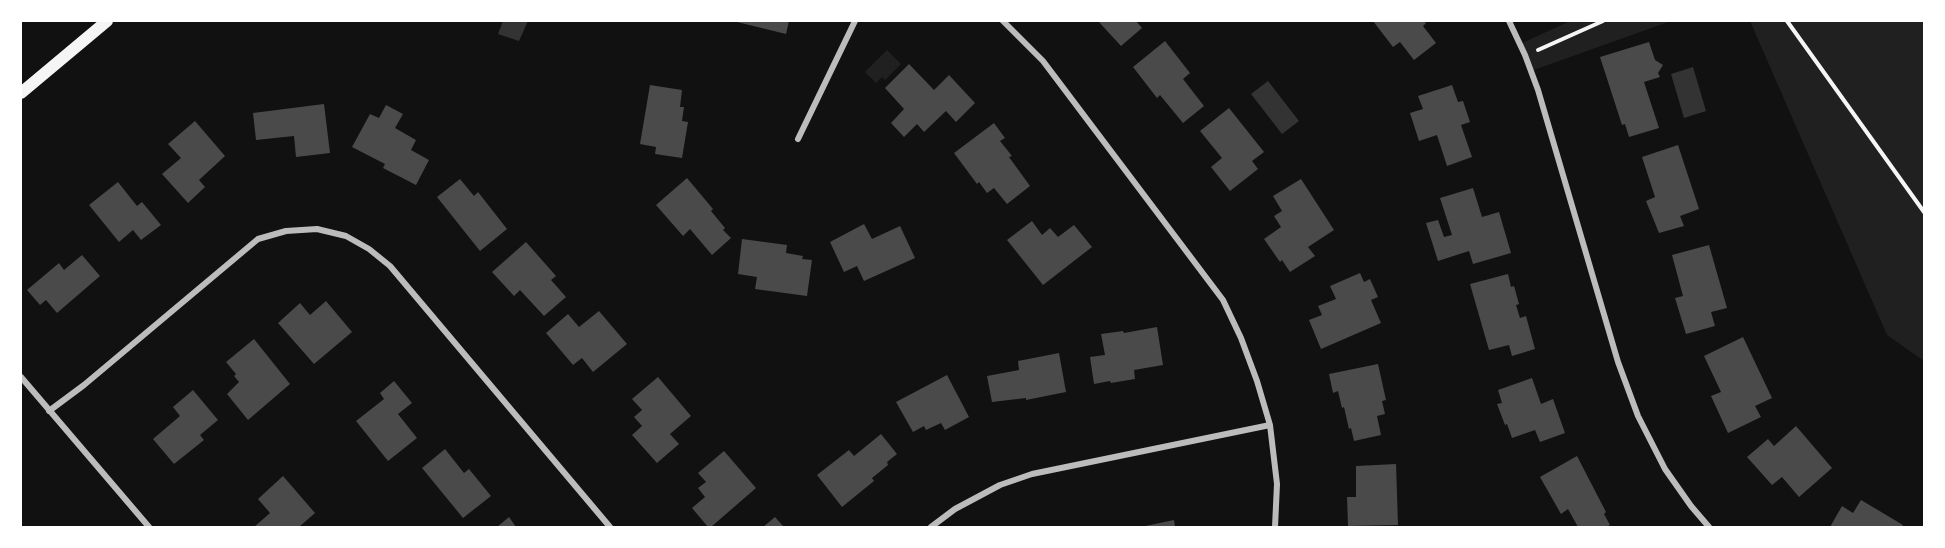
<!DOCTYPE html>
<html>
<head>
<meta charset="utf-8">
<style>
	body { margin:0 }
	#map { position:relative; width:1945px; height:548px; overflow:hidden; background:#111; font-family:"Asap Condensed",sans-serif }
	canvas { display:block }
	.frame { position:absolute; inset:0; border:22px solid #fff; pointer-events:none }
</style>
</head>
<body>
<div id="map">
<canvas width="1945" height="548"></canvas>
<div class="frame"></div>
</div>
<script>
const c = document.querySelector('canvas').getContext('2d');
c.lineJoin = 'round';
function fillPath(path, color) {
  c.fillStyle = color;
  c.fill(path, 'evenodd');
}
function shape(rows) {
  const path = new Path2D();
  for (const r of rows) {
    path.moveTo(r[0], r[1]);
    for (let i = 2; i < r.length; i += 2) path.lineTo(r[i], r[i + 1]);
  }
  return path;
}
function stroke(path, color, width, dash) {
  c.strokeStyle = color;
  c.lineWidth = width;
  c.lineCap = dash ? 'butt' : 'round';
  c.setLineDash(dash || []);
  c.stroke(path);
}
const green = shape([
	[1570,21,1671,21,1531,71,1520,44],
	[1750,21,1924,21,1924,361,1887,335],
	[887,50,901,64,885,80,882,77,876,83,865,72]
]);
const water = shape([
	[503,21,528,21,519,41,498,34],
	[1693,67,1706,111,1684,118,1671,74],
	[1268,81,1299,121,1282,134,1251,94]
]);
const building = shape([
	[733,21,789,21,786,34],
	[1098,21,1136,21,1142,28,1121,46],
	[1373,21,1424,21,1426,23,1423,26,1436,43,1414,60,1400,42,1393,47],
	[1165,41,1190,73,1183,79,1204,106,1183,123,1160,95,1157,98,1133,67],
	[1649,42,1655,60,1663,65,1658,73,1660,77,1644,82,1659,128,1629,137,1625,124,1622,125,1600,57],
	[909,64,934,90,949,75,975,103,956,122,946,111,924,132,917,124,904,137,891,123,904,109,885,88],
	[650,85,682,90,680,107,684,107,682,121,688,122,682,158,655,154,656,147,640,144],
	[1452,85,1458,102,1463,101,1470,122,1461,125,1472,157,1447,166,1437,135,1419,141,1410,113,1423,109,1418,96],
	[324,104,330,153,296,157,294,136,256,140,253,113],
	[386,105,403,114,395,128,416,140,411,150,429,160,416,185,383,168,385,164,352,147,370,114,379,118],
	[1229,108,1264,152,1252,161,1258,169,1230,191,1211,167,1222,158,1200,131],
	[195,121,225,156,199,180,205,187,188,203,162,174,181,158,168,144],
	[994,123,1005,138,1000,141,1012,156,1009,157,1030,186,1007,204,994,188,987,193,979,182,977,184,954,153],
	[1678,145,1699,209,1680,216,1684,226,1659,233,1646,201,1655,197,1642,157],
	[687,178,713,209,711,211,725,228,723,230,731,238,712,255,690,229,683,236,656,205],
	[460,179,474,196,478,192,507,229,480,251,437,197],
	[1301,179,1334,230,1308,247,1315,256,1290,272,1282,260,1280,262,1264,239,1281,227,1274,216,1282,211,1273,196],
	[118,182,137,206,142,202,161,225,141,240,133,230,119,242,89,205],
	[1473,188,1482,217,1499,212,1511,253,1473,264,1469,251,1438,261,1426,223,1438,220,1444,237,1452,235,1440,198],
	[1032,221,1042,235,1050,228,1058,237,1074,225,1092,247,1043,285,1007,240],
	[864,224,872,239,900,226,915,258,864,281,857,266,844,272,830,242],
	[742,239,787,245,786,253,803,256,802,259,812,260,807,296,755,289,757,277,738,274],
	[526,242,556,276,551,280,566,297,544,316,520,290,514,296,492,272],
	[1709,245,1727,308,1711,312,1715,326,1686,334,1675,298,1683,296,1672,255],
	[82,255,100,276,57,313,46,300,40,305,27,290,59,263,64,270],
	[1360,273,1364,282,1370,279,1378,297,1371,300,1381,323,1321,349,1309,320,1322,315,1318,306,1336,299,1330,286],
	[1508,274,1511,287,1514,286,1519,304,1516,305,1520,318,1526,316,1535,349,1512,356,1509,345,1489,350,1470,284],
	[326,301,352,332,314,364,278,323,300,303,310,315],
	[599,311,627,344,593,372,582,358,573,365,546,333,568,314,579,327],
	[1157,327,1163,365,1134,370,1135,379,1111,383,1110,381,1094,384,1090,357,1105,355,1101,334,1123,331,1124,333],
	[1743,337,1772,398,1755,406,1761,417,1728,433,1711,396,1721,392,1704,356],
	[254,339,290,384,248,420,227,394,239,382,234,376,236,374,226,362],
	[1059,353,1066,392,1026,400,1026,398,992,402,987,376,1019,370,1018,361],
	[1378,364,1386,400,1382,401,1385,414,1377,416,1381,435,1354,441,1351,428,1349,429,1344,407,1342,408,1338,391,1333,393,1329,374],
	[947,375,969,417,945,430,941,423,926,430,924,426,913,432,896,402],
	[658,377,691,416,670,434,679,444,657,463,632,435,642,426,634,417,642,410,632,399],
	[1532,378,1541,404,1553,399,1565,433,1540,442,1535,430,1512,438,1507,424,1505,425,1497,404,1502,403,1498,390],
	[394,381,412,403,398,414,417,438,388,461,356,421,384,399,380,393],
	[193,390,218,420,200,435,204,440,174,464,153,439,180,416,173,407],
	[1796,426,1832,468,1799,497,1782,477,1772,485,1747,457,1768,439,1774,446],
	[881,434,897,454,887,462,888,465,872,478,874,481,842,507,817,475,849,450,854,456],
	[445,449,464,473,469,469,491,496,463,518,422,468],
	[724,451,756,488,711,527,708,527,692,508,705,497,698,488,706,482,698,473],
	[1577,456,1606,512,1604,514,1610,525,1606,527,1578,527,1568,509,1561,514,1540,477],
	[1396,464,1398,525,1348,526,1347,497,1356,497,1356,466],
	[283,476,315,513,299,527,254,527,270,513,258,499],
	[1861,500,1903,525,1902,527,1830,527,1842,506,1853,513],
	[509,517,516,527,497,527],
	[775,517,784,527,763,527],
	[1174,520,1175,527,1145,527,1145,526]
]);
const path = shape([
	[1787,21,1924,212],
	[1538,50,1603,21]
]);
const minor = shape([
	[1003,21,1043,61,1223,300,1241,338,1257,381,1270,425,1277,484,1275,527],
	[1509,21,1525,55,1538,90,1618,362,1638,416,1665,469,1691,506,1709,527],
	[798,139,855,21],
	[21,377,149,527],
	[49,411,84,385,258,239,286,231,317,229,346,236,369,249,390,266,610,527],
	[931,527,955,509,1000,485,1032,474,1270,425]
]);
const secondary = shape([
	[21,93,107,21]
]);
fillPath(green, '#202020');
fillPath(water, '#333');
fillPath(building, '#4a4a4a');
stroke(path, '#f5f5f5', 4);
stroke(minor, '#bcbcbc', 6);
stroke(secondary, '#f5f5f5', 12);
</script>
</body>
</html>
